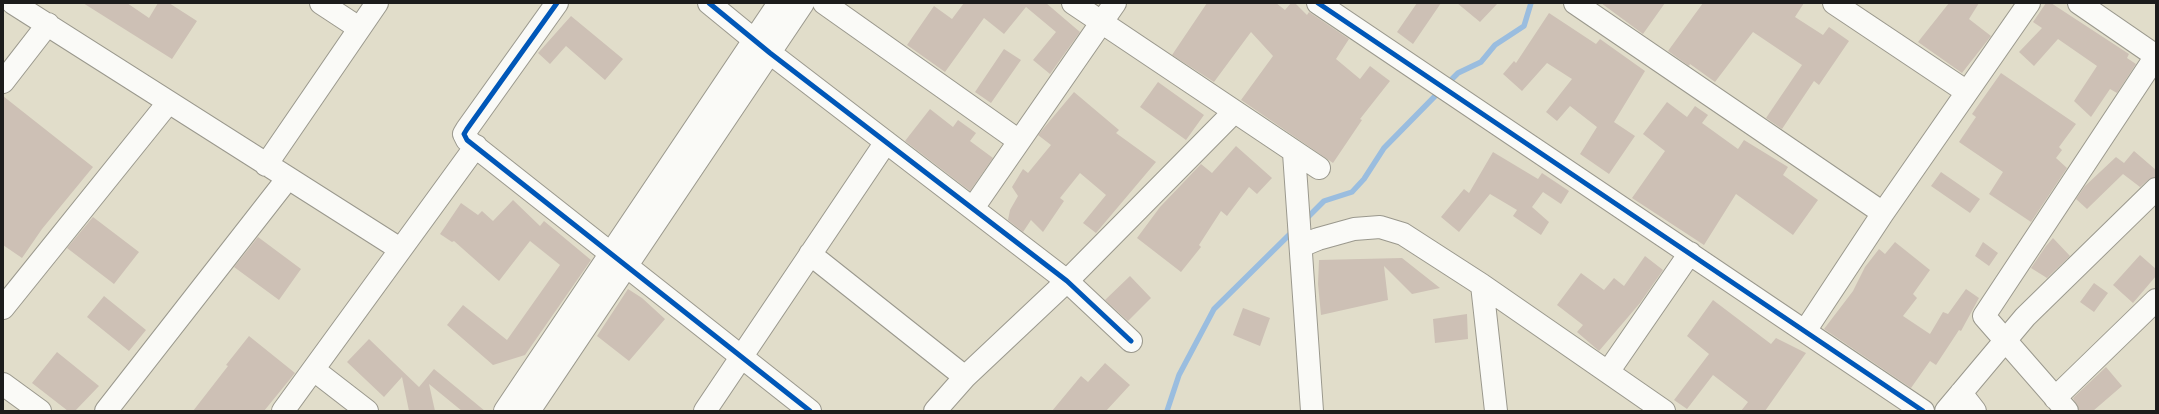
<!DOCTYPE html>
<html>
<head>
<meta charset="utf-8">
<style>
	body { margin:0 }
	#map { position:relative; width:2159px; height:414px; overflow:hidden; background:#e1ddca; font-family:"Playpen Sans",sans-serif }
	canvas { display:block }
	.frame { position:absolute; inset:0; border:4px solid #1c1c1c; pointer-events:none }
</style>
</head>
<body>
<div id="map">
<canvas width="2159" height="414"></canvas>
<div class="frame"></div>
</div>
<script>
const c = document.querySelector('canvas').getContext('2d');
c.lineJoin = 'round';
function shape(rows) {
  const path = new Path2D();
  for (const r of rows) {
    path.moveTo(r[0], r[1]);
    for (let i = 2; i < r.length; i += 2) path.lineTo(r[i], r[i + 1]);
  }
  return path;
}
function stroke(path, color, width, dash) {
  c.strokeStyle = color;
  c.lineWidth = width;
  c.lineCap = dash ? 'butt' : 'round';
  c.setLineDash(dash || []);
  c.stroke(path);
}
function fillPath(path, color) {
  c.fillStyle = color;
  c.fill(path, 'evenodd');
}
const stream = shape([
	[1447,84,1458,73,1481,62,1495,45,1524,26,1531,3],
	[1305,220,1324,201,1352,192,1364,179,1384,148,1441,90],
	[1167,411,1179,375,1214,309,1293,231]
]);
const building = shape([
	[83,3,127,3,149,18,158,3,169,3,197,21,172,59],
	[964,3,1046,3,1080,32,1050,74,1033,60,1056,32,1026,7,1004,34,984,18,945,72,907,45,934,6,952,19],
	[1207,3,1276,3,1285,10,1291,3,1295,3,1307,15,1309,12,1349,39,1336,59,1360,79,1370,66,1390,81,1360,119,1362,120,1333,163,1241,100,1273,56,1251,32,1214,82,1172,55],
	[1417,3,1441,3,1413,44,1397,32],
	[1457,3,1498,3,1480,22],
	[1601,3,1665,3,1643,34],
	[1703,3,1804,3,1795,17,1823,35,1829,27,1849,41,1819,85,1814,81,1782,129,1766,118,1802,65,1753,32,1715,82,1690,64,1689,66,1668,51],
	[1949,3,1979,3,1969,19,1991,36,1962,73,1918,42],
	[2046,3,2051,3,2129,54,2127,58,2136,64,2117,93,2110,89,2091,117,2074,101,2097,66,2058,39,2034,66,2019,52,2042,28,2033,22],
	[1549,13,1596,44,1600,39,1645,71,1614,122,1635,136,1609,174,1580,154,1597,127,1570,106,1557,121,1546,112,1572,79,1547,63,1522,91,1503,74,1514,61,1516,63],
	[571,16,623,59,605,80,566,46,550,64,538,53],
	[1004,49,1021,60,991,103,975,92],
	[2001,73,2076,124,2059,147,2062,150,2056,158,2067,168,2031,222,1989,194,2003,172,1959,142,1976,117,1972,114],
	[1158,82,1204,115,1186,140,1140,107],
	[1074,92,1119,130,1116,133,1156,162,1096,233,1083,223,1106,195,1080,173,1060,198,1064,201,1043,232,1031,220,1023,232,1008,220,1010,210,1018,196,1012,187,1023,169,1028,173,1051,145,1038,135],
	[3,96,93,167,42,229,22,258,3,245],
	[1667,102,1687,117,1695,106,1708,115,1702,123,1738,149,1744,140,1788,167,1783,175,1818,200,1793,235,1736,194,1704,245,1632,198,1665,151,1643,134],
	[930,109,953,127,958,120,976,133,970,141,993,158,970,191,905,141],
	[1236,146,1272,178,1257,194,1249,187,1227,216,1221,211,1199,245,1201,247,1181,272,1137,238,1160,207,1201,164,1212,173],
	[2134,151,2156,170,2156,177,2148,180,2140,187,2123,174,2087,209,2076,199,2085,186,2116,157,2124,163],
	[1493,152,1538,179,1542,173,1569,191,1561,204,1543,192,1532,207,1549,222,1541,235,1513,216,1517,210,1490,194,1459,232,1441,217,1464,189,1469,193],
	[1941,172,1980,199,1970,213,1931,186],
	[513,200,540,226,544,221,591,260,525,355,493,365,447,325,463,305,507,340,560,265,530,241,499,281,454,241,452,242,440,234,461,203,478,215,482,211,493,221],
	[93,217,139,252,114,284,67,248],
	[258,237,301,269,279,300,234,267],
	[2053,238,2070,256,2047,278,2031,268,2046,246],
	[1895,242,1930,270,1913,294,1917,298,1903,316,1930,334,1943,312,1948,314,1966,289,1979,298,1961,331,1959,330,1936,365,1930,361,1911,388,1824,329,1853,291,1865,267,1879,249,1885,254],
	[1983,242,1998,253,1989,266,1975,256],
	[2140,255,2156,269,2156,276,2133,303,2113,285],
	[1645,256,1663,270,1640,303,1599,351,1577,332,1583,325,1557,305,1581,273,1604,290,1614,278,1624,286],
	[1402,258,1440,288,1412,294,1384,266,1388,300,1321,315,1318,284,1319,260],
	[1130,276,1151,298,1128,321,1105,300],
	[2094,283,2108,293,2094,312,2080,302],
	[628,289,642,298,665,319,629,361,597,336],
	[104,296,146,330,129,351,87,317],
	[1713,300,1771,344,1776,338,1806,353,1765,411,1741,411,1748,402,1713,375,1687,409,1674,400,1709,354,1687,336],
	[1243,308,1270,318,1260,346,1233,335],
	[1467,314,1468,339,1435,343,1433,319],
	[249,336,295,373,264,411,193,411,228,366,226,365],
	[369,339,419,387,434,369,485,411,462,411,429,384,435,411,409,411,402,377,384,397,347,362],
	[57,352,99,386,75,411,68,411,32,383],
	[1105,363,1130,385,1106,411,1052,411,1081,376,1088,382],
	[2106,367,2122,386,2093,411,2079,411,2073,398]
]);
const minor = shape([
	[13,3,400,249],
	[321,3,359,28],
	[557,3,467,129,464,134,467,140,810,411],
	[709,3,770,53,1067,281,1131,341],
	[824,3,1019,141],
	[1073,3,1319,168],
	[1318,3,1923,411],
	[1575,3,1883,213],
	[1834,3,1967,92],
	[2079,3,2156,56],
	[3,82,48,24],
	[1294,153,1312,411],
	[266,165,377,3],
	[973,208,1115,3],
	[1301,246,1318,239,1354,229,1380,227,1403,234,1482,285,1664,411],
	[810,254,965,377],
	[1482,285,1496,411],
	[3,308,168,103],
	[1805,331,1883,213,2029,3],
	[314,370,367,411],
	[1608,372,1690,253],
	[3,384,40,411],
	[1961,393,1975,411],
	[2055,398,2156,300],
	[106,411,288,178],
	[283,411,476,146],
	[505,411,779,3],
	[529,411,803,3],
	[705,411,886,142],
	[935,411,965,377,1067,281,1234,112],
	[1946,411,2025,317,2156,189],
	[2067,411,1984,316,2156,56]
]);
const cycleway = shape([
	[557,3,467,129,464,134,467,140,810,411],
	[709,3,770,53,1067,281,1131,341],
	[1318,3,1923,411]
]);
stroke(stream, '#9abddf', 5.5);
fillPath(building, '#cdc0b5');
stroke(minor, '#9a988d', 24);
stroke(minor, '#fafaf7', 22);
stroke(cycleway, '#0057b8', 5);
</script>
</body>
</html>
